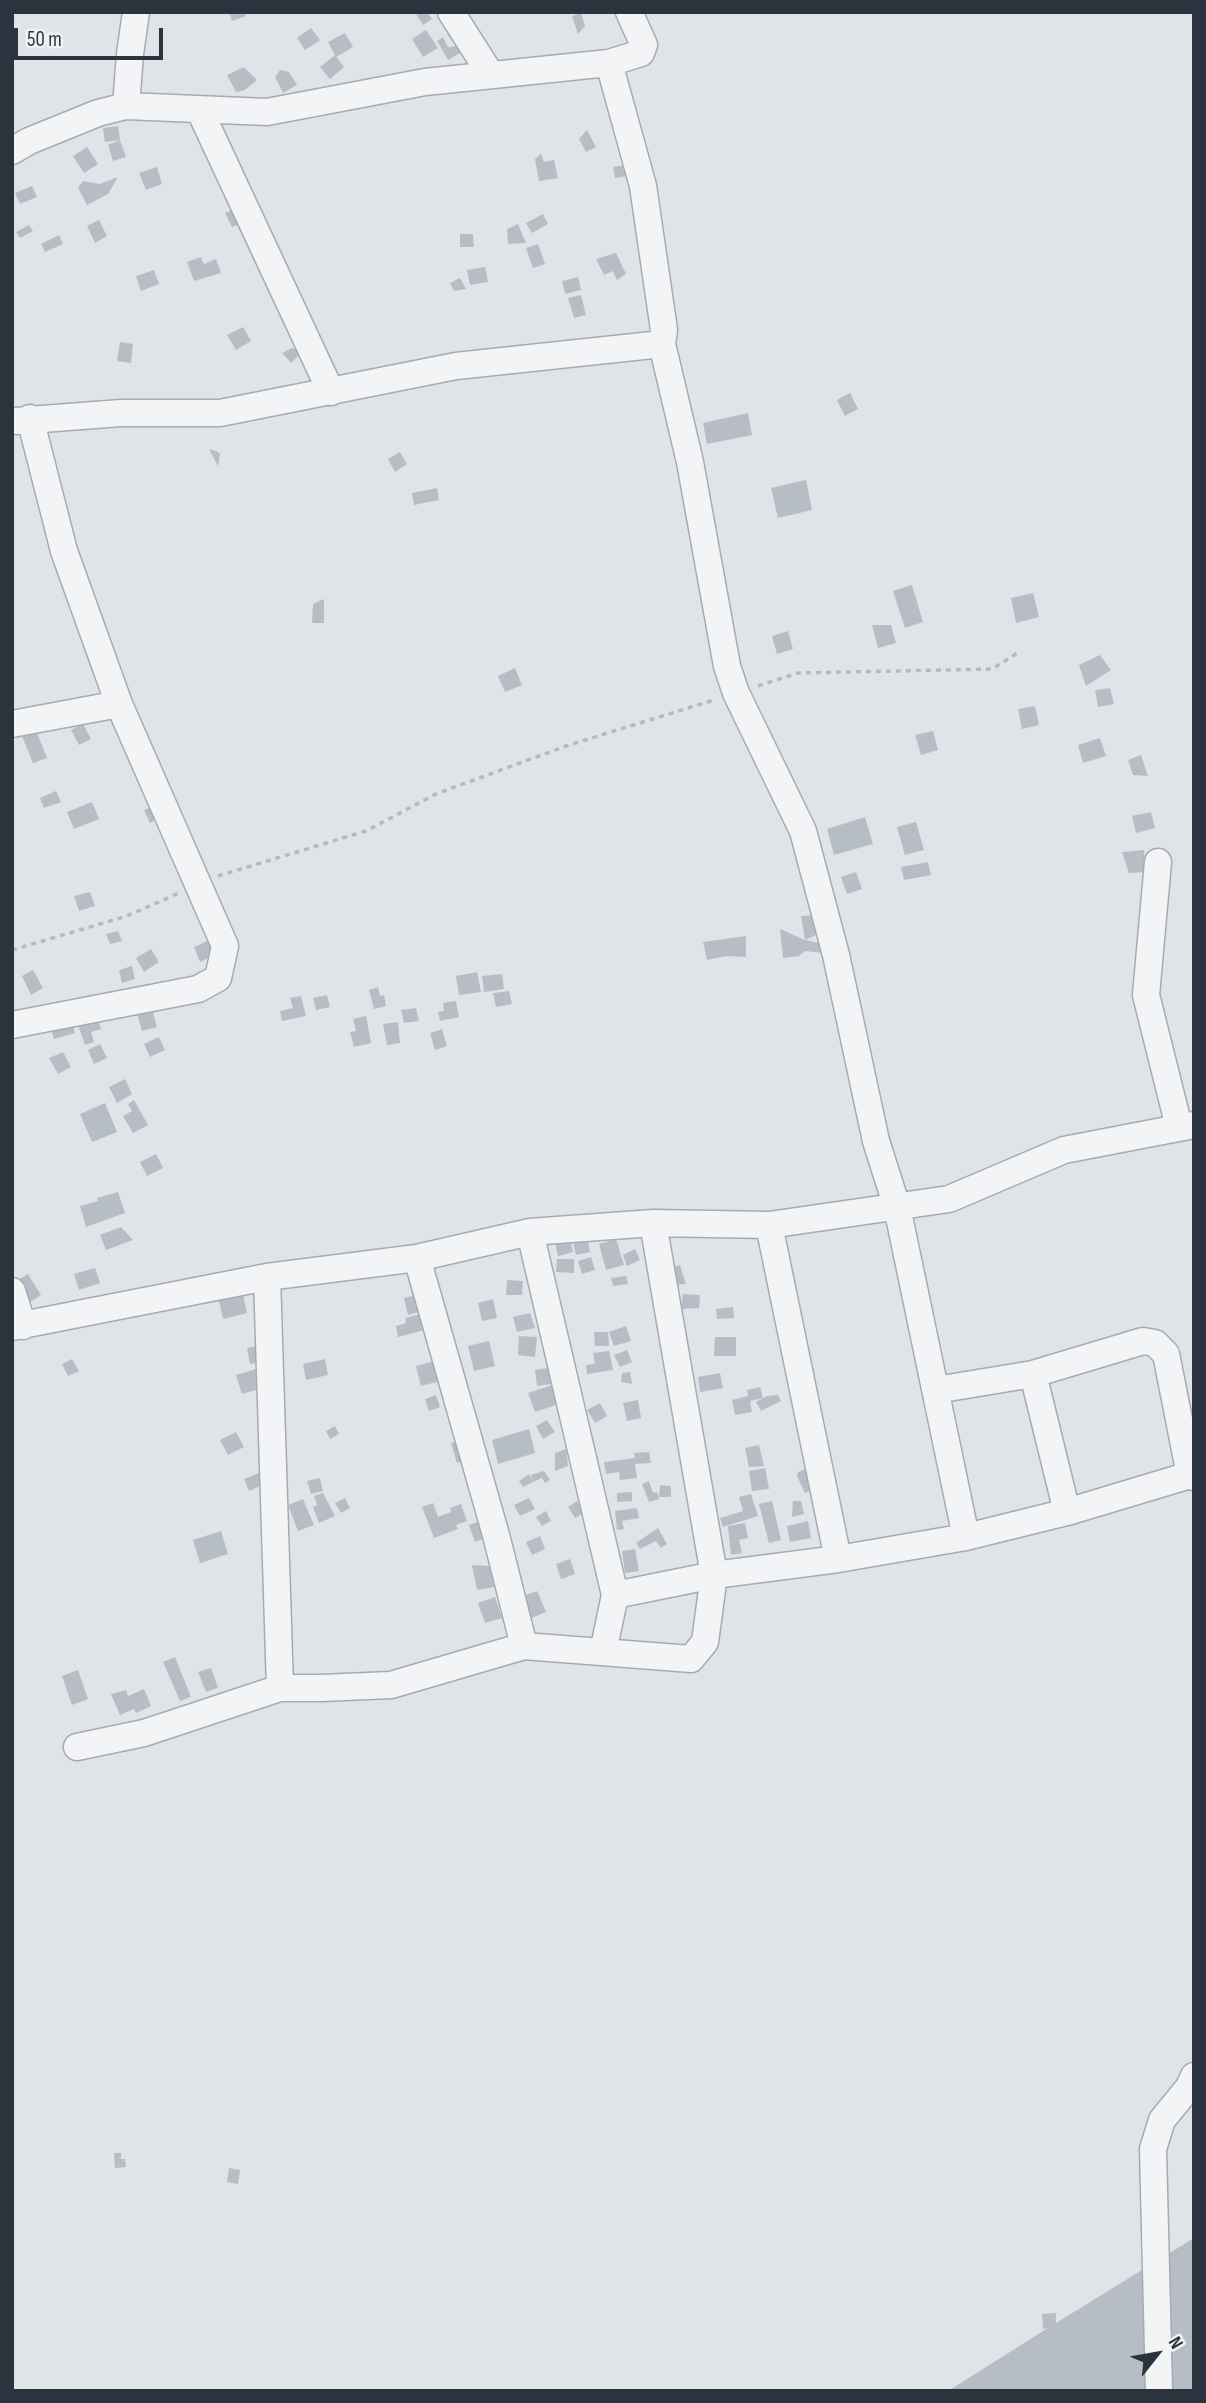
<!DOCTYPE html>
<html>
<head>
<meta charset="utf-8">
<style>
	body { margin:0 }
	#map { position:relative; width:1206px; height:2403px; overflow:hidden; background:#e0e4e8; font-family:"Sofia Sans Condensed",sans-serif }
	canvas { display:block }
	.frame { position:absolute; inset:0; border:14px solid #2a333e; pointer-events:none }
	.north { position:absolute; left:1122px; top:2319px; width:70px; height:70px; -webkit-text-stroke:5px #eff2f5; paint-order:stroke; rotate:59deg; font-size:19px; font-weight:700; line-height:28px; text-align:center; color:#2a333e }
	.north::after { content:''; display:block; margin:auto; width:24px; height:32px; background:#2a333e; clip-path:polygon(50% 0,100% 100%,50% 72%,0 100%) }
	.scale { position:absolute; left:14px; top:28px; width:149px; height:32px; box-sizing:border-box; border:4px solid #2a333e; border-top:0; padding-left:9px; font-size:21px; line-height:24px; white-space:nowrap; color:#2a333e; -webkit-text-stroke:5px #eff2f5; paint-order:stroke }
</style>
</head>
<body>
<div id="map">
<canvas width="1206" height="2403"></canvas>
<div class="frame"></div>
<div class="north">N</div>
<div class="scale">50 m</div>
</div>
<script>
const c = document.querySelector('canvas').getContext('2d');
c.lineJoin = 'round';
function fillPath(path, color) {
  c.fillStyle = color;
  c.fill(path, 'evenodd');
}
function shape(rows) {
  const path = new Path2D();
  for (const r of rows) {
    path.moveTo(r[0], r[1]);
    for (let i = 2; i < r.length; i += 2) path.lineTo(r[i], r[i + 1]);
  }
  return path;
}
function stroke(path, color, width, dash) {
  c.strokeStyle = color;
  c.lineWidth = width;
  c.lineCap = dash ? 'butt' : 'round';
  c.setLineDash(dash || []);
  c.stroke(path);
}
const building = shape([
	[229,12,244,12,246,16,232,21],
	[417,12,427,12,432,19,423,25,416,14],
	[581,13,585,26,578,34,572,16],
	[455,27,475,49,460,53,448,60,437,41,443,37,448,47,456,46,447,34],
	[311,28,320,40,305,50,297,38],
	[426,30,438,48,423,57,412,39],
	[345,33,353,47,336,57,328,42],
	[335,55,344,67,330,79,320,67],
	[244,67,257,80,245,90,236,92,227,75],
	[280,70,289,72,297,85,283,93,275,77],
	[118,126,120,140,105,142,103,128],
	[587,130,596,147,586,152,579,139],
	[120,140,126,157,113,161,108,145],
	[87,147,98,164,84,173,73,156],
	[541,154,544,162,554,160,558,178,539,181,535,159],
	[627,165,629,176,615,178,613,167],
	[157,167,162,184,146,190,139,173],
	[118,177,108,194,87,205,78,188,83,181,100,184],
	[32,186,37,197,20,204,15,193],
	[241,207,250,219,232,227,225,213],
	[543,214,548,224,532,233,526,223],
	[99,220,107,236,95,243,87,226],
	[518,224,526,243,508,244,507,229],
	[29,225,33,231,20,238,16,232],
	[460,234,473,234,474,247,460,247],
	[59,235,63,244,45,252,41,244],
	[538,244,545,264,533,268,526,248],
	[616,253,626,274,617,280,613,271,604,275,596,259],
	[201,257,204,264,216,259,221,273,194,281,187,262],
	[485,267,488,282,470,285,467,270],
	[154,270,159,284,141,291,136,276],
	[578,277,581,290,565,294,562,281],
	[460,278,466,289,454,291,450,283],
	[581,295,586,315,574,318,568,298],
	[243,327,251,341,236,350,227,335],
	[120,342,133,344,131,363,117,361],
	[292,348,302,352,291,363,282,353],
	[850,393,858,409,845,416,837,400],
	[748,413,752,435,707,444,703,423],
	[209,449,216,451,220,454,218,466],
	[400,452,407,464,395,472,388,459],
	[806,480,812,510,778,518,771,488],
	[437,488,439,500,414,505,412,493],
	[912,585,923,622,905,628,893,591],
	[1033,593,1039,617,1016,623,1011,598],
	[324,599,324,623,312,623,313,604],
	[872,625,891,625,896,643,878,648],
	[788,631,793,649,777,654,772,636],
	[1100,655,1111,670,1086,686,1079,665],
	[515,668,522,685,505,692,498,676],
	[1110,688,1114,704,1098,707,1095,690],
	[1035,706,1039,725,1022,729,1018,709],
	[83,724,91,739,79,745,71,730],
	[36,730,47,758,33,763,22,736],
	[933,731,938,750,921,755,915,735],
	[1100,738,1106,756,1083,763,1078,745],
	[1141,755,1148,776,1133,775,1128,760],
	[56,791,61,802,44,808,40,798],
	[92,802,99,819,74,829,67,812],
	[153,806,159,818,150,823,144,810],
	[1151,812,1155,828,1136,833,1132,816],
	[865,817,873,844,834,855,827,829],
	[916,822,924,850,905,855,897,827],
	[1144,850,1145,872,1129,873,1122,852],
	[928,862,931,875,904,880,901,867],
	[856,872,862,889,847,894,841,877],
	[90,892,95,906,79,911,74,896],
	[816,915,818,934,805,940,801,916],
	[780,929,805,940,823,944,824,953,805,951,799,956,783,958],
	[118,931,122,941,110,944,106,934],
	[746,936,746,957,727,956,707,960,703,942],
	[210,940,216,954,200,962,194,947],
	[151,949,159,962,144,972,136,958],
	[132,966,135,979,122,983,119,970],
	[33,970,43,988,31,995,22,976],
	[477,972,481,992,459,995,456,976],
	[502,974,504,989,484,992,482,976],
	[378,987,380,996,384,995,386,1006,374,1009,369,990],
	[509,991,512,1004,496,1007,493,993],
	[327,995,330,1007,316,1010,313,998],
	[301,996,306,1016,282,1021,280,1011,293,1008,290,998],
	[456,1001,459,1017,440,1021,438,1012,444,1011,443,1003],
	[151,1006,157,1027,142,1031,136,1010],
	[416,1008,419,1021,404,1023,401,1010],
	[97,1015,101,1029,91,1032,94,1042,85,1045,77,1022],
	[366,1016,371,1043,354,1047,350,1032,356,1031,353,1019],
	[71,1022,75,1033,54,1039,51,1029],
	[398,1022,400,1043,387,1045,383,1024],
	[442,1029,447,1046,435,1050,430,1033],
	[159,1037,165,1050,150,1057,144,1044],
	[100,1044,107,1058,94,1064,88,1050],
	[63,1052,71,1067,58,1074,49,1058],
	[125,1079,132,1094,117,1103,109,1087],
	[134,1100,148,1125,133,1133,123,1116,132,1111,128,1104],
	[105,1103,117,1132,92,1142,80,1114],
	[156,1154,163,1168,147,1176,140,1162],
	[118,1192,125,1213,86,1227,80,1206,98,1201,97,1198],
	[121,1227,133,1240,106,1250,100,1235],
	[587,1236,590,1252,576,1255,572,1238],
	[570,1238,573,1252,558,1256,555,1242],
	[616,1239,624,1265,606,1270,599,1244],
	[635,1249,640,1260,627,1266,623,1255],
	[591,1257,595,1270,582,1274,578,1261],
	[557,1259,574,1259,574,1273,556,1272],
	[680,1265,686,1284,672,1285,669,1268],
	[95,1268,100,1283,79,1290,74,1274],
	[28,1274,41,1295,29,1303,15,1282],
	[626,1276,628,1284,613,1286,611,1278],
	[507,1280,523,1281,522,1295,506,1295],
	[241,1286,247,1313,223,1319,217,1292],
	[420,1294,423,1311,408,1315,404,1298],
	[683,1294,700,1295,699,1308,681,1309],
	[493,1299,497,1318,482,1321,478,1303],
	[733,1307,734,1318,717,1319,716,1309],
	[530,1313,535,1328,517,1332,513,1317],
	[421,1314,425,1330,398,1337,396,1326,406,1323,405,1318],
	[626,1326,631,1341,614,1346,609,1332],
	[594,1332,608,1332,609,1346,595,1346],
	[519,1336,537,1337,535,1357,518,1355],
	[715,1337,736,1337,736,1356,714,1356],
	[489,1341,495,1366,474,1371,468,1346],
	[259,1346,262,1362,250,1364,247,1348],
	[627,1350,632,1362,620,1367,614,1355],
	[609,1351,613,1370,587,1374,586,1365,595,1364,593,1353],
	[72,1359,79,1371,68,1376,62,1364],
	[325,1359,328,1375,306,1380,303,1364],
	[438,1360,444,1380,421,1386,416,1366],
	[263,1367,269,1386,242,1394,236,1375],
	[555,1367,557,1383,537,1386,535,1370],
	[630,1372,632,1384,621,1382,622,1373],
	[720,1373,723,1388,700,1392,698,1377],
	[552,1385,559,1404,535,1412,528,1393],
	[760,1387,763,1398,750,1401,752,1412,735,1415,732,1400,748,1396,747,1390],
	[436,1395,440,1407,429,1411,425,1399],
	[778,1395,781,1401,761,1411,756,1402,767,1396],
	[638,1400,641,1418,627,1421,623,1403],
	[600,1403,607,1416,595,1423,587,1410],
	[547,1420,555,1432,543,1439,536,1426],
	[335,1426,339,1434,330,1439,326,1431],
	[529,1429,535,1453,498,1464,492,1440],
	[236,1432,244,1447,228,1455,220,1440],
	[461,1441,466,1461,457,1463,451,1443],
	[759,1445,764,1466,749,1467,745,1448],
	[566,1449,568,1466,555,1471,555,1453],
	[649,1452,651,1463,635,1464,637,1478,620,1480,619,1472,606,1474,604,1462,635,1458,634,1453],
	[811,1467,819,1487,805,1493,797,1476,798,1472],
	[765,1468,769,1489,752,1491,749,1471],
	[264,1471,269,1482,249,1491,244,1479],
	[544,1471,550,1480,545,1483,542,1478,533,1482,531,1475],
	[529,1474,533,1482,523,1487,519,1481],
	[320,1478,323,1491,311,1494,307,1481],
	[649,1481,653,1493,657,1492,659,1499,649,1502,642,1484],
	[660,1485,671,1486,671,1497,659,1497],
	[632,1492,632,1501,617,1502,617,1493],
	[323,1493,335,1516,319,1523,313,1507,317,1505,314,1496],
	[751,1494,758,1516,723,1527,720,1518,743,1511,739,1497],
	[345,1498,350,1508,341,1513,335,1503],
	[529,1498,535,1509,520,1516,514,1505],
	[303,1499,314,1525,298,1531,288,1505],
	[577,1501,584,1513,575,1518,568,1507],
	[772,1501,781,1540,769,1543,759,1504],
	[793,1501,801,1501,804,1514,792,1517],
	[433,1503,438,1517,451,1512,450,1508,461,1504,467,1521,456,1525,458,1529,434,1538,422,1507],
	[637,1508,639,1518,622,1521,624,1529,617,1530,615,1511],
	[546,1511,551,1521,542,1526,536,1517],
	[480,1521,486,1538,475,1542,469,1525],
	[808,1521,811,1538,790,1542,787,1526],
	[745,1523,748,1538,739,1540,742,1553,731,1555,728,1526],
	[658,1528,667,1544,661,1548,656,1541,640,1549,636,1543],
	[221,1531,228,1554,200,1563,193,1540],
	[540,1536,545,1549,532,1555,526,1542],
	[635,1549,639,1571,625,1573,622,1551],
	[570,1559,575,1574,561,1579,556,1564],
	[472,1565,490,1566,494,1587,477,1590],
	[537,1591,546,1612,529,1619,526,1595],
	[495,1597,502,1618,485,1623,478,1603],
	[175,1657,191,1697,180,1701,163,1662],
	[211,1668,218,1688,206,1692,198,1672],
	[78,1670,88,1699,72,1705,62,1676],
	[144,1689,151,1706,136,1713,134,1709,120,1715,111,1694,126,1690,128,1696],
	[114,2153,121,2153,121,2159,125,2159,126,2167,115,2168],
	[229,2168,240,2170,238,2184,227,2182],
	[1194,2238,1194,2391,948,2391,1048,2328,1043,2329,1042,2314,1056,2313,1056,2323]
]);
const path = shape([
	[758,686,798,673,992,669,1019,652],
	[218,876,366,831,436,794,566,746,714,700],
	[12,950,127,916,179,893]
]);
const minor = shape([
	[451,12,491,75],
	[609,63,643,186,664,330,662,344,690,462,727,666,736,693,803,831,836,955,876,1141,897,1207,966,1537],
	[126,106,130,54,136,12],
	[200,111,331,392],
	[12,151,29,141,98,113,126,106,267,112,425,82,609,63,641,53,644,45,629,12],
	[16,421,121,413,220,413,456,366,662,344],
	[12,724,119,704],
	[1158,862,1146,995,1179,1127],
	[12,1025,198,989,218,978,225,946,119,704,64,551,30,418],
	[769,1225,838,1559],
	[530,1232,615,1595,603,1652],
	[417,1258,496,1535,524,1646],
	[267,1277,280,1688],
	[12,1291,23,1326],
	[12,1327,267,1277,417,1258,530,1232,653,1223,769,1225,949,1199,1064,1150,1194,1125],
	[1033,1374,1067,1512],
	[936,1390,1033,1374,1143,1341,1155,1343,1166,1354,1190,1475,1194,1477],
	[615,1595,714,1575,838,1559,966,1537,1067,1512,1190,1475],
	[77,1747,144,1733,280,1688,321,1688,391,1685,524,1646,691,1659,705,1642,714,1575,653,1223],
	[1159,2391,1153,2149,1162,2120,1189,2087,1194,2076]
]);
fillPath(building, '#b7bdc4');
stroke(minor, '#a6abb2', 29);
stroke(path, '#b6babf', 3.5, [5, 5]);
stroke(minor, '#f2f4f6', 26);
</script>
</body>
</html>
